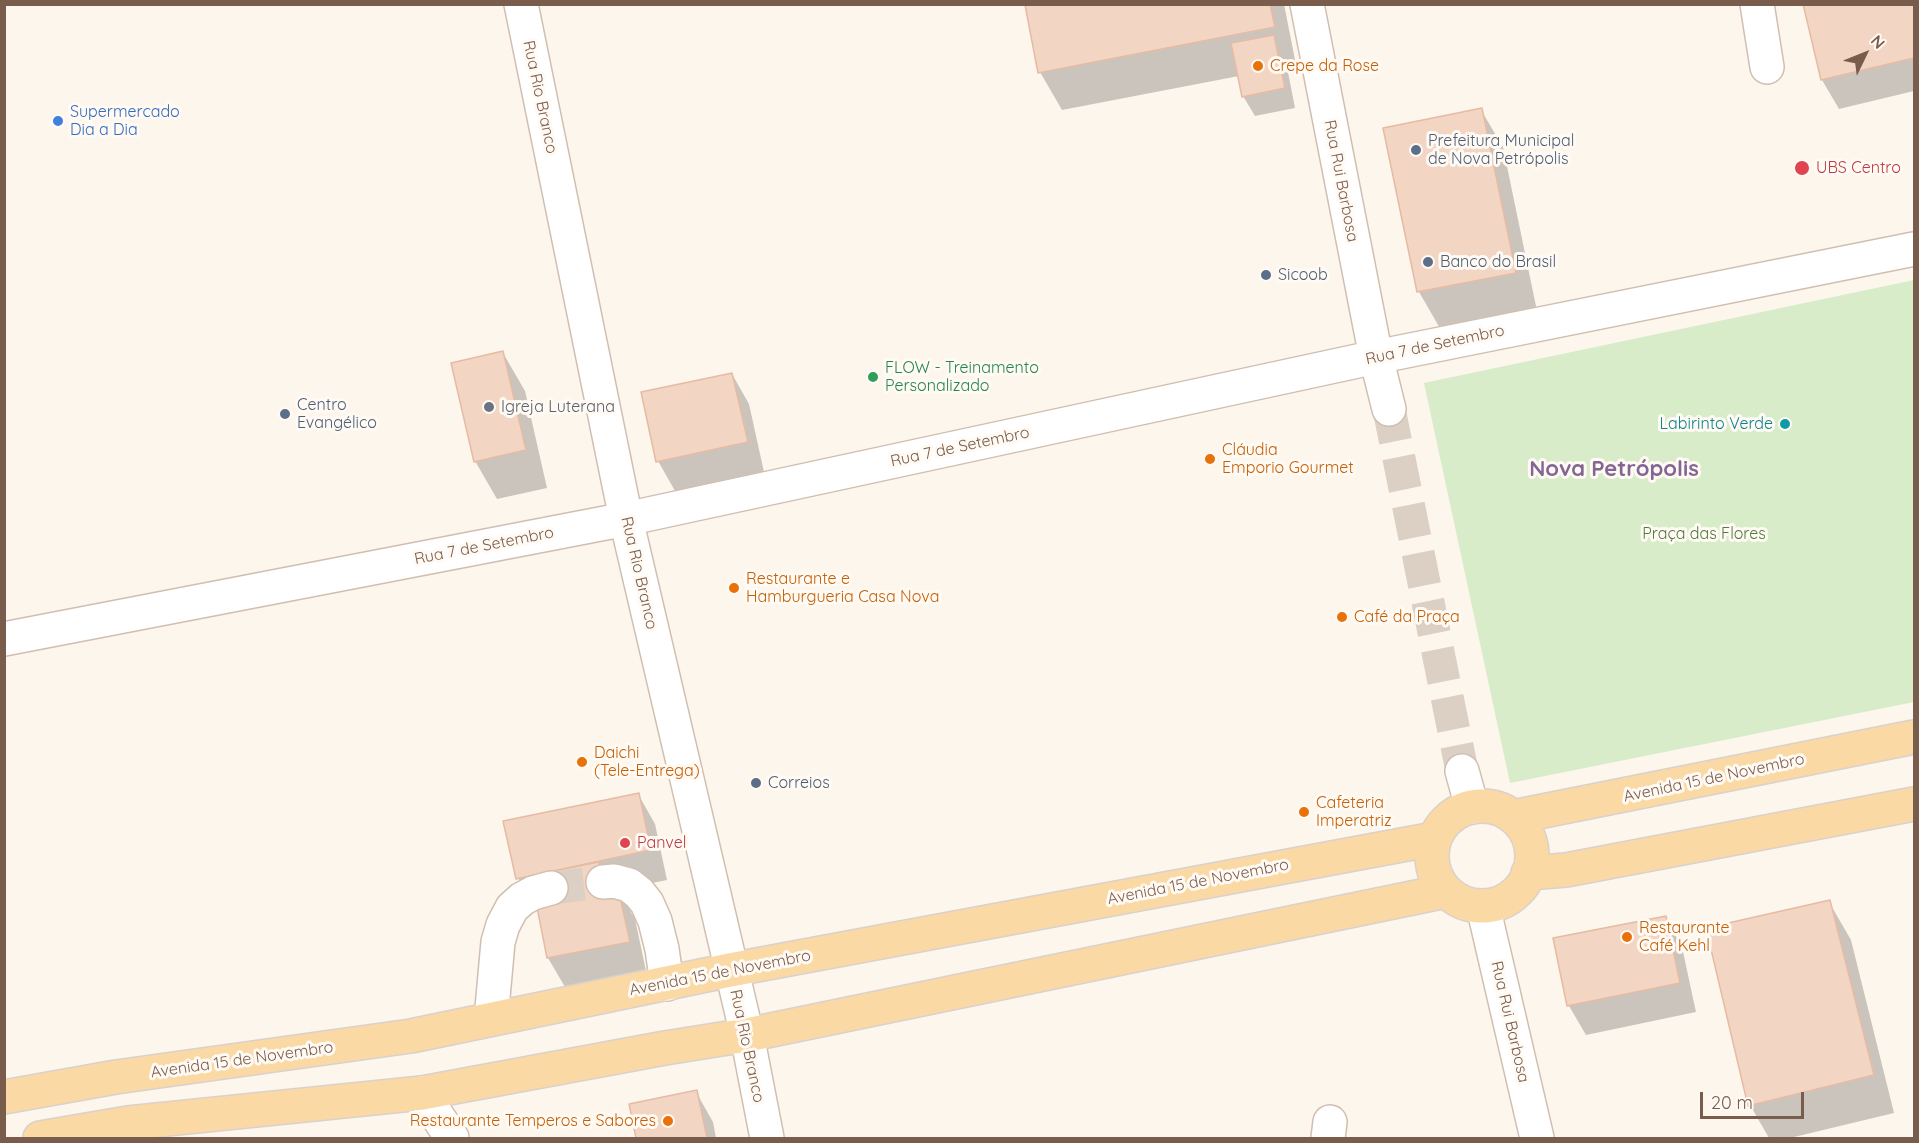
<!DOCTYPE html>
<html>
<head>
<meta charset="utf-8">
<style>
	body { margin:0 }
	#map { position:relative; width:1919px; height:1143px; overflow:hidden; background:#fdf6ec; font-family:Quicksand,sans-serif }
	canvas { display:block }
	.frame { position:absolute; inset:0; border:6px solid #7a5c4d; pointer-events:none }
	.north { position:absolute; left:1835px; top:24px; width:60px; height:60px; -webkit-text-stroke:4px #fffaf3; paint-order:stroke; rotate:47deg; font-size:16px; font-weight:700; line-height:24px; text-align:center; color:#7a5c4d }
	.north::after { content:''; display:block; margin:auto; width:21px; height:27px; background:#7a5c4d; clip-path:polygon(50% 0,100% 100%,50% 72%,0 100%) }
	.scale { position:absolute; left:1700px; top:1092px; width:104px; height:27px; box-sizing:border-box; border:3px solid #7a5c4d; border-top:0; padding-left:8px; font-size:18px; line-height:21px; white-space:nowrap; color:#7a5c4d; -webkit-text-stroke:4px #fffaf3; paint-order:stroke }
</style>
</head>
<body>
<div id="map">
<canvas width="1919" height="1143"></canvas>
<div class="frame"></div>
<div class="north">N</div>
<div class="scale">20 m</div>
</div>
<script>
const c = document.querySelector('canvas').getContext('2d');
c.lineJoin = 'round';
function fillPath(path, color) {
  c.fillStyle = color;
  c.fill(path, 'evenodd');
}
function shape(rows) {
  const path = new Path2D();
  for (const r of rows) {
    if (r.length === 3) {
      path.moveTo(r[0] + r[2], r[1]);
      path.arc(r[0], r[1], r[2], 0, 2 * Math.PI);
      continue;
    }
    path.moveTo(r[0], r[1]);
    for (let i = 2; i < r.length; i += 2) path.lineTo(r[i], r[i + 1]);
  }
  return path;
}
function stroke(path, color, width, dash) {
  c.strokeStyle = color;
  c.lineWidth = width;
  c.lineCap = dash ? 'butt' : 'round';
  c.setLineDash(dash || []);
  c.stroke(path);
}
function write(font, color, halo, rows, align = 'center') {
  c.font = font + ' Quicksand,sans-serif';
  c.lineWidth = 6;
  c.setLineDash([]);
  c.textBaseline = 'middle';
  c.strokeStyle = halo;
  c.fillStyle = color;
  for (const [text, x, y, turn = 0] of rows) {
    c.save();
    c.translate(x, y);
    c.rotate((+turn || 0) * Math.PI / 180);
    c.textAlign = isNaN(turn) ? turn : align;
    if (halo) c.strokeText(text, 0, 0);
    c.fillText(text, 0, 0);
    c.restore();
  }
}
const green = shape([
	[1914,280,1914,702,1510,783,1424,383]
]);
const shadow = shape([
	[1034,4,1284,4,1296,65,1287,67,1295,108,1255,116,1243,96,1239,76,1062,110,1040,72,1027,6],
	[1804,4,1914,4,1914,91,1839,109,1822,80],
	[1481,110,1503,147,1537,311,1441,330,1419,292,1385,129],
	[503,353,525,391,547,488,497,499,475,461],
	[732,374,749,404,764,472,675,491,658,461],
	[638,794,655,824,667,880,618,890,635,919,646,971,565,987,548,958,538,907,535,907,518,878],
	[1829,902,1851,940,1894,1113,1790,1138,1769,1138,1750,1105],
	[1665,917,1682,947,1696,1012,1586,1035,1569,1006,1555,940],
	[696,1092,713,1122,716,1138,638,1138,631,1105]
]);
const building = shape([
	[1270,4,1275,27,1038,73,1025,5,1270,4],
	[1803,4,1914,4,1914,58,1821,80,1803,4],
	[1274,35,1285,88,1242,97,1231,43,1274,35],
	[1482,108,1516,273,1417,292,1383,128,1482,108],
	[503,351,526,450,474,462,451,363,503,351],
	[732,373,748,442,656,462,641,392,732,373],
	[639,793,651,850,516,879,503,821,639,793],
	[599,862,604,889,618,888,630,942,547,958,536,902,548,872,599,862],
	[1830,900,1874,1075,1748,1106,1706,928,1830,900],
	[1666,916,1680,983,1567,1006,1553,938,1666,916],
	[697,1090,707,1138,636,1138,629,1104,697,1090]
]);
const minorTunnel = shape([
	[1389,409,1462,771],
	[551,888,603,882]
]);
const minor = shape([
	[521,4,626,519,747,1035,767,1138],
	[1307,4,1376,357,1389,409],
	[1757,4,1767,67],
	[4,639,626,519,1376,357,1914,249],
	[1462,771,1472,807],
	[603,882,614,881,629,885,639,893,647,903,655,921,662,949,667,984],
	[1483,906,1537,1138],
	[491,1019,498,942,503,925,512,908,522,899,533,893,551,888],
	[422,1093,452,1138],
	[1328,1138,1330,1122]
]);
const major = shape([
	[1482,856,50],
	[1513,817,1914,737],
	[1528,873,1566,870,1914,804],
	[4,1097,116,1077,411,1036,730,970,1434,839],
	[40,1138,128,1123,422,1093,665,1048,747,1035,1446,891]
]);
const markers = [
	[1258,66,6,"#e8710a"],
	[58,121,6,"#3f7fe0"],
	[1416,150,6,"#5c6f8a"],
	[1802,168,8,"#e0444e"],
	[1428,262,6,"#5c6f8a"],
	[1266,275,6,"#5c6f8a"],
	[873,377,6,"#2e9e5b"],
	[489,407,6,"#6b7280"],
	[285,414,6,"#5c6f8a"],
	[1785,424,6,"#0f9aa8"],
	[1210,459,6,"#e8710a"],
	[734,588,6,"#e8710a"],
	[1342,617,6,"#e8710a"],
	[582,762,6,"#e8710a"],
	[756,783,6,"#5c6f8a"],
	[1304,812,6,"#e8710a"],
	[625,843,6,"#e0444e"],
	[1627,937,6,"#e8710a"],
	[668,1121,6,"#e8710a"]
];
const foodNames = [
	["Crepe da Rose",1270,66],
	["Cláudia",1222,450],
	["Emporio Gourmet",1222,468],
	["Restaurante e",746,579],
	["Hamburgueria Casa Nova",746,597],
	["Café da Praça",1354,617],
	["Daichi",594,753],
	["(Tele-Entrega)",594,771],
	["Cafeteria",1316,803],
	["Imperatriz",1316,821],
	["Restaurante",1639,928],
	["Café Kehl",1639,946],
	["Restaurante Temperos e Sabores",656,1121,"right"]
];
const streetNames = [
	["Rua Rio Branco",540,97,78],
	["Rua Rui Barbosa",1341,181,79],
	["Rua 7 de Setembro",1435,345,-12],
	["Rua 7 de Setembro",960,447,-12],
	["Rua 7 de Setembro",484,546,-11],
	["Rua Rio Branco",639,573,77],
	["Avenida 15 de Novembro",1714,778,-12],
	["Avenida 15 de Novembro",1198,882,-11],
	["Avenida 15 de Novembro",720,973,-11],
	["Rua Rui Barbosa",1510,1022,77],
	["Rua Rio Branco",747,1046,78],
	["Avenida 15 de Novembro",242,1060,-8]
];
const shopNames = [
	["Supermercado",70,112],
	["Dia a Dia",70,130]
];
const serviceNames = [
	["Prefeitura Municipal",1428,141],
	["de Nova Petrópolis",1428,159],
	["Banco do Brasil",1440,262],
	["Sicoob",1278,275],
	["Centro",297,405],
	["Evangélico",297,423],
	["Correios",768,783]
];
const healthNames = [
	["UBS Centro",1816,168],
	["Panvel",637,843]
];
const leisureNames = [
	["FLOW - Treinamento",885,368],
	["Personalizado",885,386]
];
const worshipNames = [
	["Igreja Luterana",501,407]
];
const cultureNames = [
	["Labirinto Verde",1773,424]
];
const parkNames = [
	["Praça das Flores",1704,534]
];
const districtNames = [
	["Nova Petrópolis",1614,469]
];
fillPath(green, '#d8ecc9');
fillPath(shadow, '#0003');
fillPath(building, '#f3d5c3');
stroke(building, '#e6bba3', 1.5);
stroke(minorTunnel, '#dcd0c4', 33, [33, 16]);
stroke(minor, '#d1beb0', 36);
stroke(major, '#dad1cd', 36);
stroke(minor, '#fff', 33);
stroke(major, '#fbd9a5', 33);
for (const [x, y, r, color] of markers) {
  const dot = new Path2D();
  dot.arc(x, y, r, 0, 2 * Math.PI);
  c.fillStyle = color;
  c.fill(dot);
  stroke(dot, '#fffaf3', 2);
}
write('16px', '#c56008', '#fffaf3', foodNames, 'left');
write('16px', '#7a5c4d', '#fffaf3', streetNames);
write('16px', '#366cbe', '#fffaf3', shopNames, 'left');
write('16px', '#4e5e75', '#fffaf3', serviceNames, 'left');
write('16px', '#be3a42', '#fffaf3', healthNames, 'left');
write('16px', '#27864d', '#fffaf3', leisureNames, 'left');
write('16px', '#5b616d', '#fffaf3', worshipNames, 'left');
write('16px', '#0d838f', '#fffaf3', cultureNames, 'right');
write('16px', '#537a41', '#fffaf3', parkNames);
write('bold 22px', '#846695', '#fffaf3', districtNames);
</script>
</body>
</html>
